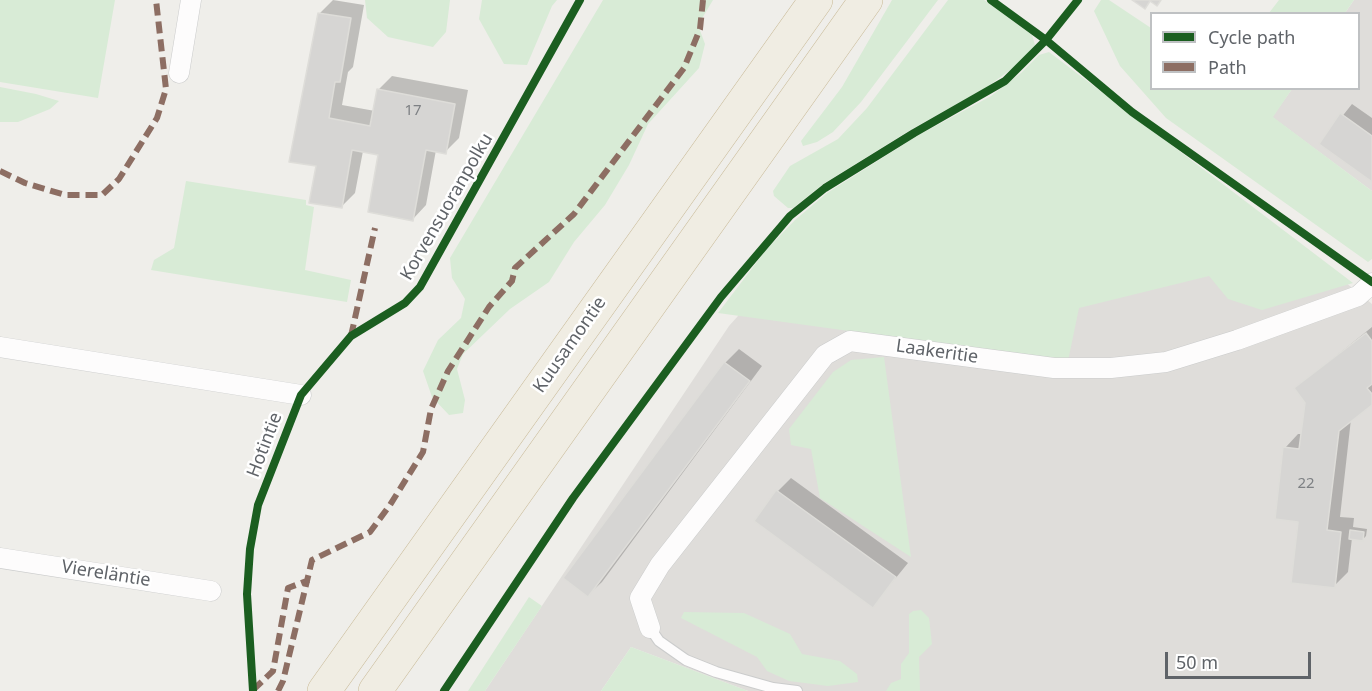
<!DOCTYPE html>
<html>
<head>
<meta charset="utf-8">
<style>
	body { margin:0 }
	#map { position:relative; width:1372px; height:691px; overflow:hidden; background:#efeeea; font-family:"Noto Sans",sans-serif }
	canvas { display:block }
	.legend { position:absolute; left:1150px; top:12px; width:210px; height:78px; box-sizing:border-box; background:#fff; border:2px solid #bfc1c3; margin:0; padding:8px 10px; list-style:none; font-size:18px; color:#5f6368 }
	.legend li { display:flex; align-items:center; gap:12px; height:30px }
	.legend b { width:30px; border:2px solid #bfc1c3 }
	.scale { position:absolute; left:1165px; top:652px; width:146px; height:27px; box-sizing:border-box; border:3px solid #5f6368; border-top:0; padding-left:8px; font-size:18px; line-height:21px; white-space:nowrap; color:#5f6368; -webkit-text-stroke:4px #fff; paint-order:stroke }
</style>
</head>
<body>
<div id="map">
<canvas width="1372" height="691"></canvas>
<ul class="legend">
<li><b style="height:8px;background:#1b5e20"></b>Cycle path</li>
<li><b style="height:8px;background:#8d6e63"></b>Path</li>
</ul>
<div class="scale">50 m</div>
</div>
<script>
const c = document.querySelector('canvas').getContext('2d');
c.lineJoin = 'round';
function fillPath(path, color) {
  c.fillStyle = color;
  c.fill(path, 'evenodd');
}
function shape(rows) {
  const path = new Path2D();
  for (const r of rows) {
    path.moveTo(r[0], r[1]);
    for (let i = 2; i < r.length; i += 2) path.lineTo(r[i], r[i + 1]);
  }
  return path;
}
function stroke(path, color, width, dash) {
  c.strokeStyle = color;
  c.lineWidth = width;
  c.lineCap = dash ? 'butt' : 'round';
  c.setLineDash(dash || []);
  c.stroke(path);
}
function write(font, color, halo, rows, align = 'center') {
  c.font = font + ' "Noto Sans",sans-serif';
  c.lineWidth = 5;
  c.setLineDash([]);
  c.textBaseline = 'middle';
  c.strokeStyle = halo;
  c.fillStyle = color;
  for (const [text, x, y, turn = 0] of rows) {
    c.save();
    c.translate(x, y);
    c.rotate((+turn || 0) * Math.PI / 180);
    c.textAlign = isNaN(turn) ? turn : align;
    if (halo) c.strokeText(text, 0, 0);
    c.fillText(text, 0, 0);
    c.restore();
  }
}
const industrial = shape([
	[1354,0,1372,0,1372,191,1272,117,1292,89,1358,88,1358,14,1345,13],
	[1298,244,1372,304,1372,691,748,691,631,647,601,691,485,691,729,326,746,307,1068,305]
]);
const green = shape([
	[0,0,115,0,98,98,0,82],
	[365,0,450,0,446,32,433,47,388,37,367,18],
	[482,0,557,0,552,6,527,65,504,64,479,19],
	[603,0,713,0,698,25,705,44,699,68,648,124,629,165,605,205,574,242,549,282,510,309,463,354,457,369,465,400,463,413,449,415,432,397,423,371,438,340,461,318,465,299,452,278,450,258],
	[892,0,938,0,861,102,833,132,817,142,803,146,801,141,842,87],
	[948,0,984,0,1032,35,1035,45,1017,65,987,87,912,129,823,184,793,208,788,208,774,196,773,191,790,166,838,139,867,108],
	[1101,0,1109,0,1151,28,1152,88,1292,89,1273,117,1372,191,1372,259,1368,262,1166,118,1120,66,1094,11],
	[1279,0,1354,0,1345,13,1269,13],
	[1049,52,1353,283,1262,310,1228,299,1209,276,1079,308,1068,361,718,313,766,250,795,220,827,193,917,136,991,96,1021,73,1039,55],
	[0,87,36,94,59,101,50,109,18,122,0,122],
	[186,181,306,200,306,205,314,207,305,270,351,280,347,302,151,270,154,260,174,248],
	[884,357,911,557,820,498,811,449,791,445,789,429,833,372,851,360],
	[529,597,542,606,485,691,468,691],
	[921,610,929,618,932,644,919,657,920,691,886,691,891,683,901,679,901,664,909,653,909,614,913,611],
	[684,612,744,613,790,634,802,654,840,661,857,674,858,682,828,686,789,681,767,671,757,657,681,618],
	[631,647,748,691,601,691]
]);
const shadow = shape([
	[333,0,364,5,353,67,348,72,342,105,375,111,378,90,392,76,468,90,459,138,445,152,436,150,426,205,413,219,380,154,363,151,355,193,341,207,317,165,320,13],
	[1352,104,1372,118,1372,180,1321,143],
	[1372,327,1372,403,1351,419,1340,517,1354,518,1353,527,1367,529,1366,536,1363,539,1352,538,1348,572,1334,586,1300,520,1285,448,1298,434,1303,434,1306,402,1296,388],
	[739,349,762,366,602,582,588,595,565,578,725,363],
	[791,478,908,563,873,606,778,491]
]);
const building = shape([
	[1132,0,1161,0,1157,6,1150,1,1145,9,1132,0],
	[318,13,351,18,340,82,335,82,329,118,370,126,377,89,455,104,446,154,426,150,413,221,368,212,378,155,352,150,342,208,309,203,316,166,289,162,318,13],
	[1340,113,1372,136,1372,182,1319,144,1340,113],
	[1366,333,1372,341,1372,384,1367,388,1372,394,1372,405,1339,431,1327,530,1341,532,1335,588,1291,583,1298,522,1275,519,1283,447,1299,449,1305,403,1294,388,1366,333],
	[724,362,750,381,588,597,563,578,724,362],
	[776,490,896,577,873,608,754,521,776,490],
	[1350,530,1364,532,1363,541,1349,539,1350,530]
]);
const lane = shape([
	[650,628,659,641,686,660,716,672,773,688,797,691]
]);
const street = shape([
	[179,73,191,0],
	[0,347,301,395],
	[0,558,211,591],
	[650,628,640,598,660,565,825,355,850,341,1054,368,1111,368,1166,362,1237,340,1358,296,1372,283]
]);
const highway = shape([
	[324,691,816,0],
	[375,691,866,0]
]);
const quiet = shape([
	[0,171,25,183,65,195,102,195,119,179,157,118,166,89,156,0],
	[351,336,375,228],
	[253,690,273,671,288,588,309,580],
	[278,691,283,681,312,560,370,532,390,505,423,452,431,409,448,371,489,307,512,281,515,268,574,214,684,68,700,29,703,0]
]);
const cycleway = shape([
	[991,0,1046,40,1132,112,1372,282],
	[253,691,247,594,250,549,258,505,301,395,351,336,405,303,420,287,580,0],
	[444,691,573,498,721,297,790,216,825,188,914,133,1005,81,1046,40,1078,0]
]);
const numberNames = [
	["17",413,111],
	["22",1306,484]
];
const streetNames = [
	["Korvensuoranpolku",447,207,-60],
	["Kuusamontie",570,345,-55],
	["Laakeritie",937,352,8],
	["Hotintie",265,445,-69],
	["Viereläntie",106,574,9]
];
fillPath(industrial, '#dfddda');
fillPath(green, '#d8ebd6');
fillPath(shadow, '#0003');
fillPath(building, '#d6d5d3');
stroke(building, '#deddd9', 1.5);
stroke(lane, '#cbcccc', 12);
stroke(street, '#cbcccc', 21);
stroke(highway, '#c8b996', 34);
stroke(lane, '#fdfcfc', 10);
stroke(street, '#fdfcfc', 20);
stroke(highway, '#f0ede3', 33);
stroke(quiet, '#8d6e63', 6, [12, 6]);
stroke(cycleway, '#1b5e20', 8);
write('15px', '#7e8184', null, numberNames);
write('18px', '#5f6368', '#fff', streetNames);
</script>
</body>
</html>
